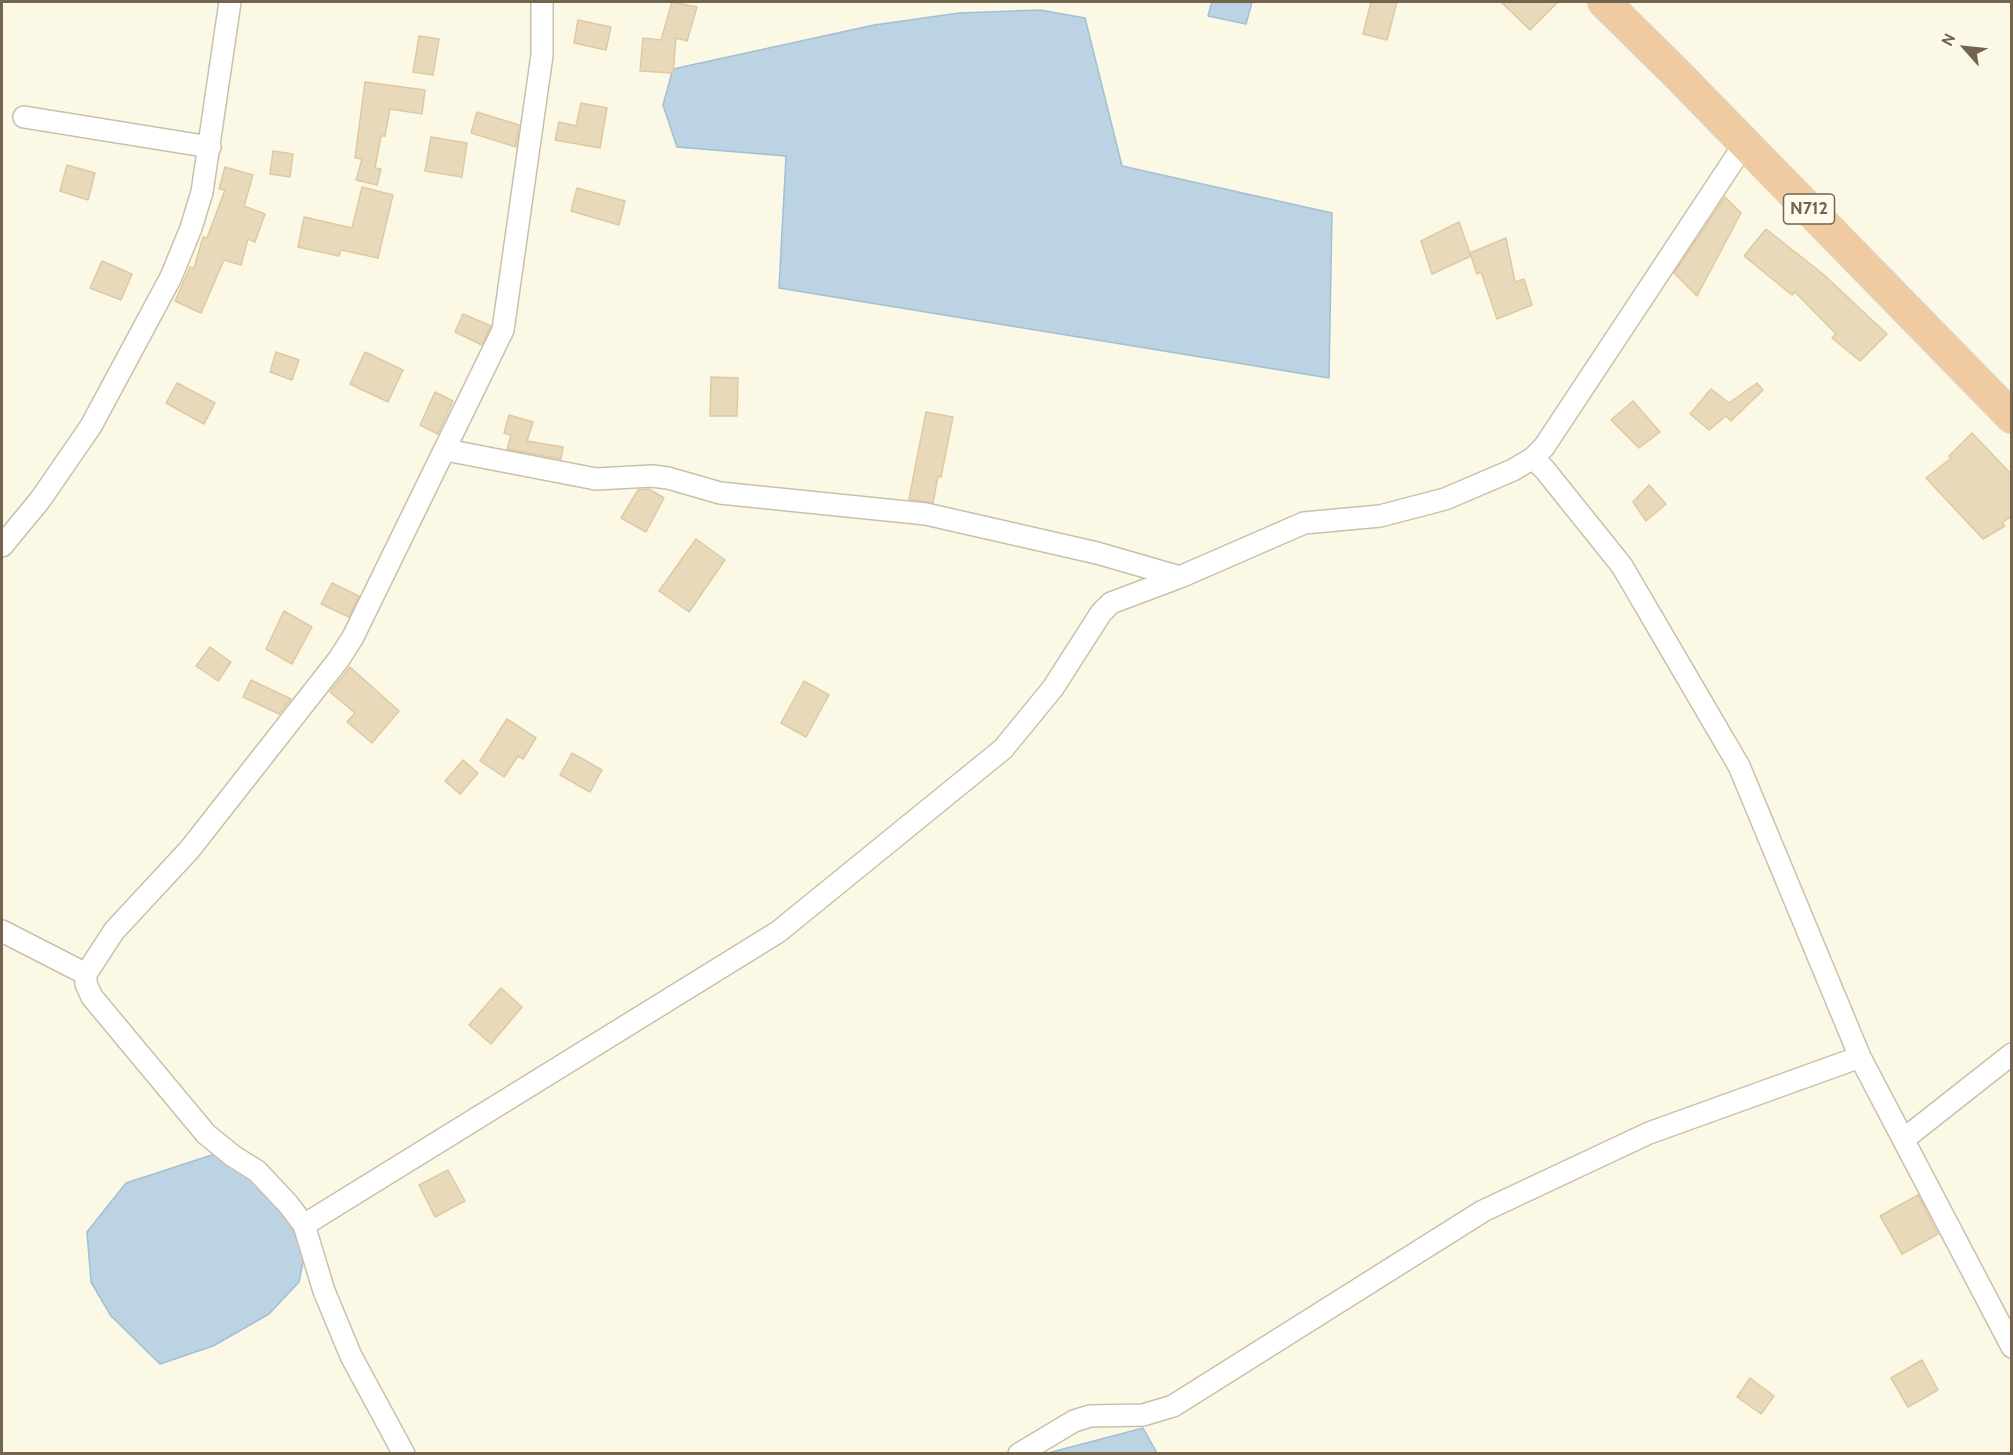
<!DOCTYPE html>
<html>
<head>
<meta charset="utf-8">
<style>
	body { margin:0 }
	#map { position:relative; width:2013px; height:1455px; overflow:hidden; background:#fbf8e6; font-family:Cabin,sans-serif }
	canvas { display:block }
	.frame { position:absolute; inset:0; border:3px solid #72644d; pointer-events:none }
	.north { position:absolute; left:1935px; top:18px; width:60px; height:60px; -webkit-text-stroke:4px #fefbec; paint-order:stroke; rotate:297deg; font-size:16px; font-weight:700; line-height:24px; text-align:center; color:#72644d }
	.north::after { content:''; display:block; margin:auto; width:21px; height:27px; background:#72644d; clip-path:polygon(50% 0,100% 100%,50% 72%,0 100%) }
</style>
</head>
<body>
<div id="map">
<canvas width="2013" height="1455"></canvas>
<div class="frame"></div>
<div class="north">N</div>
</div>
<script>
const c = document.querySelector('canvas').getContext('2d');
c.lineJoin = 'round';
function fillPath(path, color) {
  c.fillStyle = color;
  c.fill(path, 'evenodd');
}
function shape(rows) {
  const path = new Path2D();
  for (const r of rows) {
    path.moveTo(r[0], r[1]);
    for (let i = 2; i < r.length; i += 2) path.lineTo(r[i], r[i + 1]);
  }
  return path;
}
function stroke(path, color, width, dash) {
  c.strokeStyle = color;
  c.lineWidth = width;
  c.lineCap = dash ? 'butt' : 'round';
  c.setLineDash(dash || []);
  c.stroke(path);
}
function write(font, color, halo, rows, align = 'center') {
  c.font = font + ' Cabin,sans-serif';
  c.lineWidth = 4.5;
  c.setLineDash([]);
  c.textBaseline = 'middle';
  c.strokeStyle = halo;
  c.fillStyle = color;
  for (const [text, x, y, turn = 0] of rows) {
    c.save();
    c.translate(x, y);
    c.rotate((+turn || 0) * Math.PI / 180);
    c.textAlign = isNaN(turn) ? turn : align;
    if (halo) c.strokeText(text, 0, 0);
    c.fillText(text, 0, 0);
    c.restore();
  }
}
const water = shape([
	[1212,2,1252,2,1246,24,1208,16,1212,2],
	[1040,10,1085,18,1122,166,1332,213,1329,378,779,288,786,156,677,147,663,105,673,69,874,25,959,13,1040,10],
	[218,1153,253,1171,294,1220,305,1252,299,1282,269,1314,213,1346,160,1364,111,1316,91,1282,87,1232,126,1183,218,1153],
	[1143,1428,1157,1453,1048,1453,1143,1428]
]);
const building = shape([
	[672,2,697,7,687,41,676,38,673,73,640,71,643,38,661,40,672,2],
	[1371,2,1397,2,1387,40,1363,34,1371,2],
	[1501,2,1558,2,1530,30,1501,2],
	[578,20,611,27,606,50,574,43,578,20],
	[419,36,439,39,433,75,413,72,419,36],
	[365,82,425,90,422,114,390,109,385,136,381,136,375,168,381,169,377,185,356,180,362,159,355,158,365,82],
	[581,103,607,108,600,148,555,140,559,122,576,126,581,103],
	[477,112,519,125,516,147,471,133,477,112],
	[431,137,467,143,462,177,425,171,431,137],
	[273,151,293,154,290,177,270,174,273,151],
	[67,165,95,173,88,200,60,191,67,165],
	[225,167,253,175,244,206,265,214,255,242,248,239,241,265,224,260,201,313,175,301,190,267,194,268,203,237,207,238,225,190,219,189,225,167],
	[362,187,393,195,378,258,341,250,339,256,298,247,304,217,352,228,362,187],
	[577,188,625,201,619,225,571,211,577,188],
	[1725,197,1741,213,1697,296,1674,273,1725,197],
	[1459,222,1471,256,1432,274,1421,241,1459,222],
	[1766,229,1823,274,1887,334,1860,361,1832,338,1836,334,1795,292,1792,295,1744,256,1766,229],
	[1506,238,1515,282,1524,279,1532,305,1497,319,1481,272,1477,274,1470,253,1506,238],
	[102,261,132,274,121,300,90,288,102,261],
	[463,314,491,326,482,345,455,332,463,314],
	[276,352,299,360,292,380,270,372,276,352],
	[365,352,403,370,388,402,350,384,365,352],
	[711,377,738,378,737,416,710,416,711,377],
	[177,383,215,403,204,424,166,403,177,383],
	[1757,383,1763,390,1731,421,1726,416,1709,430,1690,414,1711,389,1729,403,1757,383],
	[435,392,453,401,438,434,420,425,435,392],
	[1633,401,1660,432,1639,448,1611,420,1633,401],
	[926,412,953,417,941,477,938,476,933,503,909,499,926,412],
	[509,415,533,422,527,441,563,447,561,459,507,449,511,435,504,433,509,415],
	[1972,433,2012,475,2012,516,2002,523,2005,526,1983,539,1926,478,1951,458,1949,456,1972,433],
	[1649,485,1666,504,1646,521,1633,502,1649,485],
	[649,489,664,498,646,532,621,518,638,490,649,489],
	[696,539,725,560,689,612,659,591,696,539],
	[332,583,359,596,349,617,321,604,332,583],
	[284,611,312,627,292,664,266,649,284,611],
	[210,647,231,662,218,681,196,666,210,647],
	[350,667,399,711,372,743,347,722,355,713,330,692,350,667],
	[251,680,291,699,279,714,243,697,251,680],
	[804,681,829,695,806,737,781,723,804,681],
	[507,719,536,738,523,759,518,756,504,777,480,761,507,719],
	[572,753,602,770,590,792,560,775,572,753],
	[463,760,478,773,460,794,445,781,463,760],
	[501,988,522,1007,491,1044,469,1025,501,988],
	[448,1170,465,1201,435,1217,419,1185,448,1170],
	[1918,1195,1938,1234,1902,1254,1880,1216,1918,1195],
	[1922,1360,1938,1390,1908,1407,1891,1378,1922,1360],
	[1750,1378,1774,1396,1761,1414,1737,1397,1750,1378]
]);
const minor = shape([
	[24,117,210,147],
	[1745,143,1544,447,1533,458,1545,470,1622,566,1739,766,1860,1057,2012,1347],
	[446,450,596,479,652,476,668,478,720,493,926,514,1097,553,1180,577],
	[2,546,40,500,91,426,171,277,191,228,202,192,230,2],
	[2,931,86,974],
	[1904,1139,2012,1054],
	[304,1225,778,932,1003,749,1053,688,1101,613,1111,603,1180,577,1304,523,1380,516,1445,499,1513,470,1533,458],
	[404,1454,351,1356,324,1291,304,1225,288,1204,257,1171,233,1156,206,1134,92,997,86,984,86,974,114,931,190,849,339,659,353,637,503,330,542,55,542,2],
	[1019,1454,1074,1421,1090,1416,1143,1415,1173,1406,1483,1211,1649,1133,1860,1057]
]);
const highway = shape([
	[1604,2,1677,74,2012,417]
]);
const shields = [
	[1809,209,51]
];
const shieldNames = [
	["N712",1809,209]
];
fillPath(water, '#bcd3e3');
stroke(water, '#a3bfd4', 1.5);
fillPath(building, '#e9d9bb');
stroke(building, '#dfc9a1', 1.5);
stroke(minor, '#c9c0ab', 24);
stroke(highway, '#dad7d1', 34);
stroke(minor, '#fff', 21);
stroke(highway, '#f0cba1', 32);
for (const [x, y, w] of shields) {
  const box = new Path2D();
  box.roundRect(x - w / 2, y - 15, w, 30, 4.5);
  c.fillStyle = '#fefbec';
  c.fill(box);
  stroke(box, '#72644d', 1.5);
}
write('bold 18px', '#72644d', null, shieldNames);
</script>
</body>
</html>
